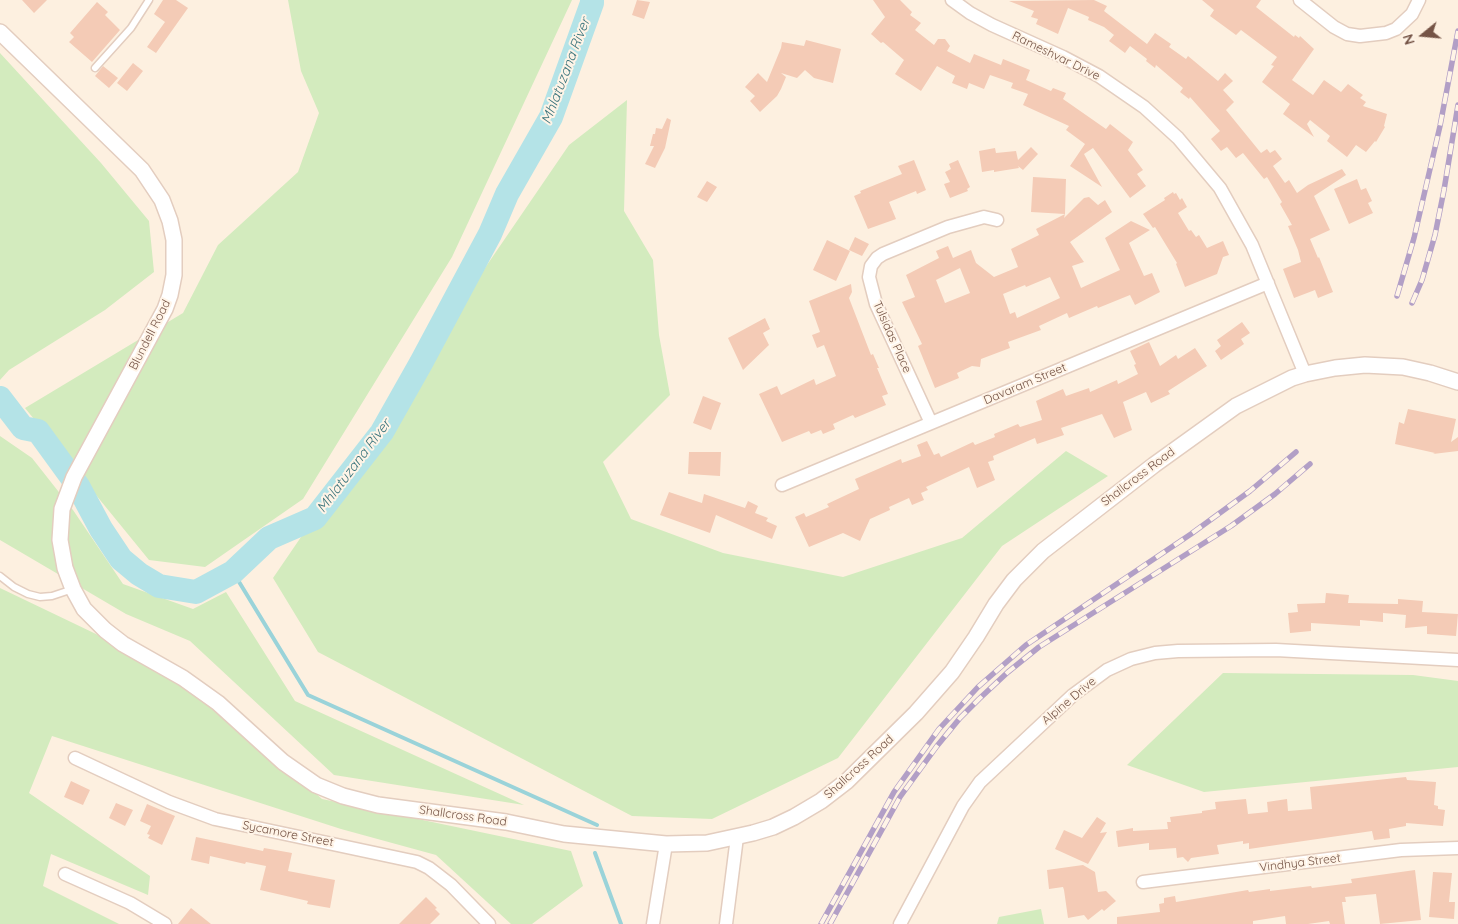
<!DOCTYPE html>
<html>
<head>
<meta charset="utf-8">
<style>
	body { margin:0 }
	#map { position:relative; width:1458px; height:924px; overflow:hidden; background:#fdf0e0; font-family:Quicksand,sans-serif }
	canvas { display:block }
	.north { position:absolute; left:1398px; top:10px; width:50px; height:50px; -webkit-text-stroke:4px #fff4e7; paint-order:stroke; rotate:253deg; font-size:14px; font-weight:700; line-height:20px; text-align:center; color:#755446 }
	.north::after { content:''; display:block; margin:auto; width:18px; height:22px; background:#755446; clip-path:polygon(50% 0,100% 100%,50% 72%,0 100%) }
</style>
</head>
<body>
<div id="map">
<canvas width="1458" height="924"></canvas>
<div class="north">N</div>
</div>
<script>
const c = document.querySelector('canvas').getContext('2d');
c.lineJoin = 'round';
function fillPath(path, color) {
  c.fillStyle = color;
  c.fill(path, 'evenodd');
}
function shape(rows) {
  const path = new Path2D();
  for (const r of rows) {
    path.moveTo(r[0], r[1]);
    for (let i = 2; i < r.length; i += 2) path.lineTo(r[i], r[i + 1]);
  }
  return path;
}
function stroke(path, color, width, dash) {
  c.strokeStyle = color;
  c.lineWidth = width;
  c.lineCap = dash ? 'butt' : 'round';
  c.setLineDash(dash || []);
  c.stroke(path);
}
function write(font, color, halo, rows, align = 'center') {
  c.font = font + ' Quicksand,sans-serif';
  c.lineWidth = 4;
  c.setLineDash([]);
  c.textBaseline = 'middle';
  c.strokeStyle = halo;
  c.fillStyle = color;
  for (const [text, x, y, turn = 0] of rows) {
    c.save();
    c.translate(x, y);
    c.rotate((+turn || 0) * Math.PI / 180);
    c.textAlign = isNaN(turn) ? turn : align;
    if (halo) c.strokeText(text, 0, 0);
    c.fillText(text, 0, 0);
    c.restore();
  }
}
const green = shape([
	[288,0,572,0,452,257,303,499,205,567,149,560,25,408,183,313,218,245,298,172,319,113,301,71],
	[0,53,101,163,149,221,154,272,105,310,9,370,0,380],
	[627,100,624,211,653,260,659,335,670,395,603,462,631,519,723,553,843,577,962,538,1066,451,1108,476,1002,546,838,758,712,819,632,816,318,652,273,578,569,145],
	[0,436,32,458,73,510,123,584,193,609,226,592,295,701,524,805,334,775,190,641,126,614,0,540],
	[0,588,96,634,225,713,322,799,571,851,583,886,532,924,511,924,436,855,341,829,52,736,29,793,150,876,148,895,51,854,43,886,119,924,0,924],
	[1223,673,1413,675,1458,681,1458,767,1204,792,1127,765],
	[1041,909,1044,924,997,924,999,917]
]);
const stream = shape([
	[233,572,308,695,597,825],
	[595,853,621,924]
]);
const river = shape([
	[0,398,23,428,38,431,78,486,101,529,121,559,139,574,159,586,196,592,233,572,269,538,315,518,382,432,421,363,490,234,507,194,551,117,592,3,592,0]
]);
const building = shape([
	[22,0,47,0,34,13],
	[163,0,176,0,188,8,156,53,147,47,165,22,154,14],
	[637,0,650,2,644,19,632,15],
	[873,0,900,0,912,12,910,15,921,23,915,30,934,45,938,39,945,39,950,46,947,51,970,63,974,54,1001,65,1003,59,1030,70,1026,80,1051,91,1053,88,1066,93,1063,99,1106,129,1110,124,1133,142,1128,150,1143,170,1137,174,1146,186,1130,198,1093,148,1084,154,1102,187,1070,166,1085,144,1066,130,1069,126,1023,105,1028,94,1011,88,1013,83,990,75,984,89,969,83,967,89,952,83,955,76,937,66,921,91,895,74,904,60,883,42,881,43,871,34,885,17],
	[1094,0,1107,6,1104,11,1147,44,1155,33,1171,44,1169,47,1186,59,1188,56,1218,81,1225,73,1233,81,1223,90,1234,102,1226,110,1261,153,1267,149,1270,153,1275,150,1282,159,1273,166,1285,183,1289,180,1297,193,1308,185,1342,169,1346,175,1314,196,1330,230,1310,239,1318,258,1319,257,1333,292,1318,298,1315,290,1294,298,1283,269,1301,262,1298,250,1288,226,1292,225,1280,204,1282,202,1267,177,1264,179,1243,153,1236,158,1227,147,1221,151,1211,139,1220,131,1190,97,1189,99,1180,92,1183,88,1156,65,1155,68,1146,61,1147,59,1130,46,1125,53,1109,41,1114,35,1104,27,1088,20,1089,17,1068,8,1058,34,1036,24,1038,19,1031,17,1034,11,1009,1],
	[1202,0,1261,0,1256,7,1294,37,1295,35,1299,38,1300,36,1314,49,1292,80,1313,95,1324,80,1341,92,1348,84,1363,95,1360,98,1366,102,1363,106,1387,114,1384,126,1385,127,1376,142,1375,141,1366,152,1356,145,1347,157,1327,141,1330,136,1310,120,1307,124,1314,137,1283,114,1290,104,1262,82,1274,66,1271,65,1277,57,1241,30,1236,35,1210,16,1214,10],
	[97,2,108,12,105,15,120,30,92,62,69,42,74,37,70,33],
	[806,40,841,49,833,83,814,78,805,70,797,78,781,73,786,77,781,89,777,96,760,112,750,101,755,96,745,87,758,73,767,82,781,48,782,42,804,46],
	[133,63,143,71,127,91,117,83],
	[103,66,118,78,109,88,95,76],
	[667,118,671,120,665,148,655,168,645,164,654,146,650,146,653,134,655,134,656,128,662,129],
	[1031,147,1038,154,1023,170,1018,166,1019,168,994,172,994,170,982,172,979,151,995,148,996,153,1016,151,1018,160],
	[914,160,926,190,917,194,916,191,889,202,896,219,868,229,854,196,861,193,860,191,902,174,898,166],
	[958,160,970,187,967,189,968,191,950,198,944,184,950,182,945,172,951,169,949,164],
	[1033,177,1066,179,1065,214,1031,212],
	[1357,179,1361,190,1366,188,1372,201,1368,203,1373,213,1349,224,1334,189],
	[707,181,717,187,707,202,697,197],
	[1173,192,1174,194,1176,193,1180,200,1182,198,1187,207,1178,213,1189,231,1191,230,1196,237,1199,235,1207,248,1223,241,1229,255,1223,257,1217,274,1185,287,1176,264,1177,263,1155,227,1153,228,1143,214,1165,200,1164,198],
	[1089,197,1098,205,1105,200,1112,212,1070,242,1084,262,1072,266,1081,288,1120,270,1105,238,1131,221,1150,230,1129,243,1144,276,1152,273,1160,292,1135,305,1130,295,1098,308,1097,306,1069,318,1067,313,1039,326,1041,330,1008,342,1010,348,981,359,980,367,972,366,957,373,959,378,935,388,918,346,922,344,902,302,915,297,906,275,939,258,936,251,948,246,953,258,971,250,976,263,994,277,1018,267,1011,249,1039,235,1036,229,1065,214,1064,218,1084,198],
	[960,268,970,293,945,303,936,280],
	[1050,277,1060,298,1017,318,1015,312,1010,314,1003,294,1025,285,1026,287],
	[855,237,869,244,862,256,849,250],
	[827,240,850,251,836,281,813,270],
	[851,284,852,292,849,298,871,355,873,354,879,368,877,368,888,394,882,396,886,405,855,418,853,415,833,424,835,429,823,434,821,430,811,434,809,431,782,442,759,394,777,386,781,395,814,379,816,385,836,376,824,345,817,348,812,335,820,332,809,301],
	[765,318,770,329,763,333,769,345,743,370,728,338],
	[1242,322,1250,333,1241,339,1244,344,1221,360,1215,351,1221,346,1217,340],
	[1149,342,1160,366,1176,355,1178,359,1195,348,1207,366,1168,391,1170,394,1151,403,1146,392,1123,402,1132,430,1114,438,1102,414,1061,428,1064,435,1037,444,1035,438,993,456,994,460,988,462,995,480,977,488,969,467,926,487,928,490,921,493,924,500,912,505,909,498,889,507,890,510,870,519,860,541,843,533,809,547,795,517,804,513,806,517,829,507,827,504,859,489,855,479,901,459,902,463,921,456,917,445,927,441,934,455,939,453,941,457,973,442,975,445,995,437,994,434,1018,424,1020,427,1042,420,1036,401,1063,389,1066,396,1089,388,1090,392,1117,380,1118,384,1138,374,1134,365,1136,364,1130,351],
	[703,396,721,403,711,430,693,423],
	[1408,409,1456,419,1451,442,1458,437,1458,451,1433,454,1435,453,1395,444,1399,422,1404,424],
	[689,452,721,452,720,476,688,474],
	[669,492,702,503,704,494,745,508,748,501,758,506,755,513,768,518,766,521,777,526,772,539,716,515,710,533,660,515],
	[1326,593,1349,595,1348,603,1398,604,1398,599,1423,601,1422,612,1458,614,1456,636,1427,634,1427,626,1405,628,1406,615,1383,613,1383,622,1360,620,1360,626,1311,623,1311,631,1290,633,1288,613,1298,612,1297,604,1325,603],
	[1406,777,1407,780,1436,782,1434,805,1438,806,1438,809,1445,810,1443,826,1406,823,1406,826,1389,829,1390,838,1374,840,1372,831,1249,849,1249,843,1243,844,1243,841,1217,845,1219,854,1191,858,1188,862,1183,857,1177,858,1176,848,1149,850,1149,843,1118,847,1116,831,1133,828,1133,831,1168,829,1167,822,1171,822,1170,817,1202,813,1202,811,1216,809,1215,802,1246,799,1248,814,1268,812,1267,802,1287,799,1288,811,1312,809,1310,787],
	[71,781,90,790,83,805,64,797],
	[116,803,133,810,125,826,109,818],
	[147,804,175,816,162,845,148,838,150,835,147,834,151,826,140,821],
	[1097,817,1106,823,1100,833,1107,832,1088,864,1055,849,1064,830,1082,838],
	[196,837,263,851,264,848,292,853,288,871,335,880,330,908,307,904,308,901,260,890,266,866,246,862,245,864,210,856,209,864,191,860],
	[1083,865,1095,872,1098,892,1106,891,1116,901,1104,911,1102,909,1088,920,1084,915,1068,918,1064,890,1063,887,1049,889,1047,870],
	[1415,870,1421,920,1380,924,1376,894,1345,897,1346,902,1342,902,1345,924,1330,924,1329,921,1308,924,1286,924,1285,916,1253,921,1253,924,1117,924,1117,917,1160,912,1159,904,1164,903,1164,898,1175,896,1176,902,1248,890,1249,892,1270,889,1270,891,1311,886,1312,888,1352,883,1351,879],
	[1433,872,1452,873,1449,902,1455,902,1454,919,1429,917],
	[426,897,437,908,435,909,440,914,430,924,399,924],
	[191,908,211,924,178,924]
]);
const service = shape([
	[95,68,131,28,149,0],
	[0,576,14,587,28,594,40,597,52,596,73,589]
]);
const minor = shape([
	[952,0,970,13,992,25,1063,57,1099,76,1144,107,1178,138,1220,188,1252,245,1305,374],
	[1300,0,1334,27,1347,34,1360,36,1386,33,1396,29,1412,14,1419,0],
	[931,423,876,304,869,277,871,266,877,258,883,254,948,227,984,217,997,220],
	[782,485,1268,283],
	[75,758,169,802,215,819,417,862,429,868,451,885,489,924],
	[65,874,130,903,165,924],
	[1143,882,1401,850,1458,848],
	[653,924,666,844],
	[726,924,737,837],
	[900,924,963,806,980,782,1073,695,1107,670,1131,659,1155,653,1178,651,1276,650,1458,660]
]);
const tertiary = shape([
	[0,32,142,170,162,200,170,221,174,240,174,275,170,295,165,309,74,477,62,509,60,540,65,568,73,589,84,609,105,630,123,644,183,678,218,703,283,762,316,785,343,796,378,805,506,822,564,834,666,844,707,843,753,833,773,827,794,817,821,801,847,781,916,713,952,672,976,637,996,604,1014,580,1043,551,1154,465,1236,406,1292,378,1305,374,1335,368,1365,365,1403,367,1430,373,1458,382]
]);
const rail = shape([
	[1397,296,1414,238,1440,126,1458,31],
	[1412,303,1422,280,1435,235,1444,190,1458,105],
	[821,924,894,792,939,729,978,687,1026,645,1191,534,1250,491,1296,452],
	[830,924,900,797,937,746,960,718,979,699,1008,672,1039,647,1231,526,1275,494,1310,464]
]);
const streetNames = [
	["Rameshvar Drive",1056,56,26],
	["Blundell Road",150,335,-63],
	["Tulsidas Place",892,337,66],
	["Davaram Street",1025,384,-23],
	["Shallcross Road",1138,477,-37],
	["Alpine Drive",1069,701,-40],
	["Shallcross Road",859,767,-42],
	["Shallcross Road",463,816,8],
	["Sycamore Street",288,834,11],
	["Vindhya Street",1300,863,-7]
];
const waterNames = [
	["Mhlatuzana River",566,71,-69],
	["Mhlatuzana River",354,466,-53]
];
fillPath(green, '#d3ebbe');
stroke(stream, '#9ad3d9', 4);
stroke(river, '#b4e3e7', 24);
fillPath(building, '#f4cbb6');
stroke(service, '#e3cdbf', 9);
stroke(minor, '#e3cdbf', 15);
stroke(tertiary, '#e3cdbf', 18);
stroke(service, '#fff', 6);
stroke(minor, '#fff', 12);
stroke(tertiary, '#fff', 15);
stroke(rail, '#b29fc6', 5.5);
stroke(rail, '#fff4e7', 4, [11]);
write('12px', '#755446', '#fff4e7', streetNames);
write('italic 14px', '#3a747c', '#fff4e7', waterNames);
</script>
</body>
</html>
